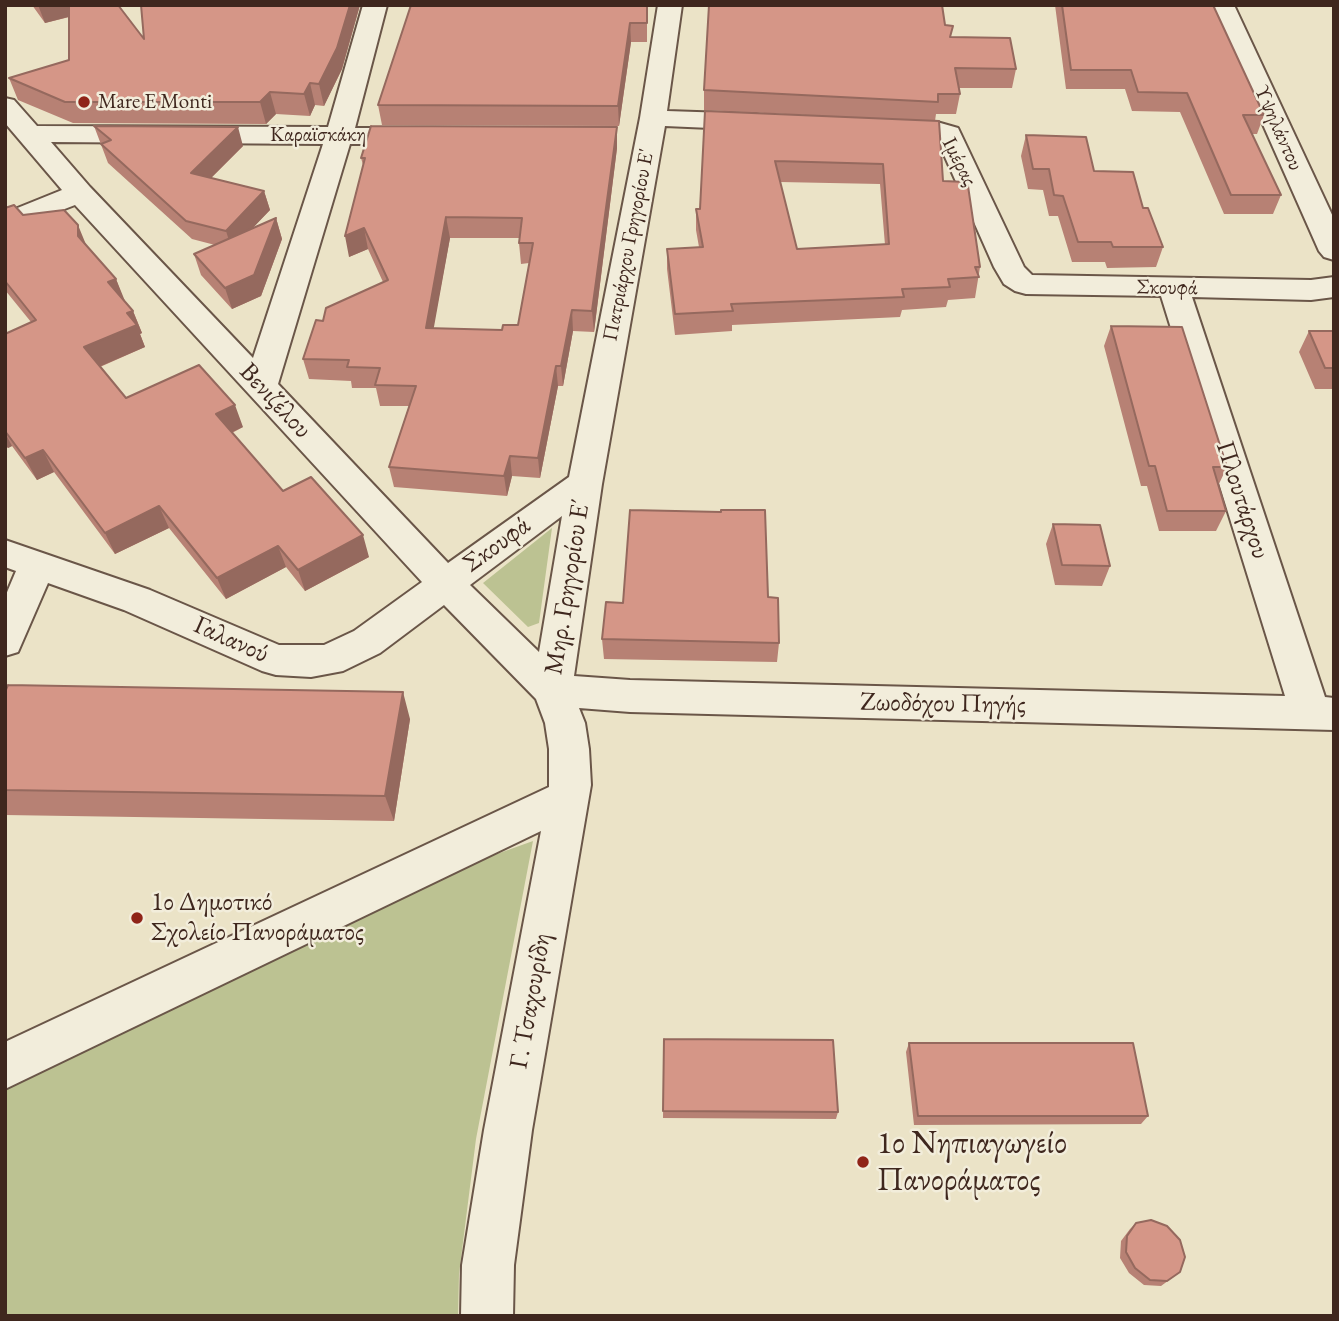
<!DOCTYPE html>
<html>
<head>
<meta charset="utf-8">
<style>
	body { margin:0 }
	#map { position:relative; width:1339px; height:1321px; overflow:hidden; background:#ebe3c7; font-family:"EB Garamond",serif }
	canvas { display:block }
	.frame { position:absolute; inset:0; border:7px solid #3f271e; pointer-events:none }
</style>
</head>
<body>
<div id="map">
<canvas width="1339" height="1321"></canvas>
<div class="frame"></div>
</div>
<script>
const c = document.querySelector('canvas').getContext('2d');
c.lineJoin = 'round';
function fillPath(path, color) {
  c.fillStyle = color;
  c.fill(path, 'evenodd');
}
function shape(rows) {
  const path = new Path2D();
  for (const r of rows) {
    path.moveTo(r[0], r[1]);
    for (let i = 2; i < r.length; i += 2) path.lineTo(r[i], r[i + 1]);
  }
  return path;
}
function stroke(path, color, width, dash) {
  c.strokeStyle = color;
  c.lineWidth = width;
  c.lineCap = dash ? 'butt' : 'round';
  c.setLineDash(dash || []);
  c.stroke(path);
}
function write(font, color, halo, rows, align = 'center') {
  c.font = font + ' "EB Garamond",serif';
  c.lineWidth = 5;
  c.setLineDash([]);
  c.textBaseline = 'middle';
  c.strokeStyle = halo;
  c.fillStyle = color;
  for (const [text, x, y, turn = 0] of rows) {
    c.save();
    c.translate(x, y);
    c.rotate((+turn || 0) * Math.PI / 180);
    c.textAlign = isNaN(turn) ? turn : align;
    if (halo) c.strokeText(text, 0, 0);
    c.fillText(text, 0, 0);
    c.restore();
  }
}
const green = shape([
	[552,528,539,623,528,627,483,583],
	[533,841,476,1139,459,1274,458,1316,5,1316,5,1085,483,859]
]);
const minor = shape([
	[363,5,387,5,355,128,420,128,430,130,434,136,430,142,420,144,350,144,278,384,448,563,569,477,640,118,658,5,682,5,667,111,756,114,765,116,769,122,765,128,756,130,665,126,602,484,574,676,630,680,1285,696,1161,296,1026,294,1015,291,1004,284,994,267,937,139,876,134,873,128,876,122,886,120,937,122,958,128,1024,267,1032,275,1311,280,1334,277,1334,297,1311,300,1192,297,1325,697,1334,698,1334,730,630,712,579,708,585,723,589,749,591,785,532,1130,514,1265,513,1316,461,1316,462,1265,484,1130,541,831,5,1089,5,1042,549,787,549,749,545,723,536,699,444,605,380,653,343,671,311,677,276,675,262,671,124,610,48,583,18,652,5,656,5,597,16,571,5,567,5,540,150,590,279,645,324,645,354,631,422,582,75,205,5,232,5,213,62,190,5,123,5,98,14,100,37,126,328,127,363,5],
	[51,142,323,144,253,358,90,187,51,142],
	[562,516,539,652,470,585,562,516],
	[1210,5,1234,5,1334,219,1334,260,1324,257,1319,251,1210,5]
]);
const wall = shape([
	[32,5,118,5,144,39,141,5,360,5,342,69,324,106,315,105,310,116,276,114,266,124,73,123,18,100,9,78,69,60,69,17,45,23],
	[647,5,647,42,631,42,619,126,382,125,378,105],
	[1055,5,1213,5,1264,115,1257,134,1252,134,1281,195,1273,214,1224,214,1180,112,1132,111,1125,89,1066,89],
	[945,25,951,37,1016,69,1012,88,959,88,960,94,956,114,936,114,935,121,943,181,980,267,975,298,948,300,946,307,902,310,900,317,732,325,732,331,675,335,667,269,667,249,699,247,696,230,696,209,700,209,705,111,846,117,704,110,704,90],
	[780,182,880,184,885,245,797,249],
	[94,126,243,146,211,178,264,191,270,210,251,229,276,218,282,239,261,296,232,309,201,275,194,254,215,245,192,239,108,163],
	[1026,135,1094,171,1143,208,1163,247,1156,267,1107,268,1105,262,1072,262,1058,216,1049,216,1043,190,1028,189,1021,156],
	[617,148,594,332,573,331,563,386,558,386,540,478,512,476,507,496,394,487,389,467,409,406,380,406,376,388,352,388,351,381,309,379,303,359,323,321,383,282,368,249,349,257,363,165,361,158],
	[450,238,520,238,519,243,521,264,529,263,518,325,502,330,433,328],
	[5,205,6,208,87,246,116,279,124,301,133,311,142,333,140,334,145,347,100,367,126,398,243,427,232,433,283,491,369,557,305,591,286,567,226,599,169,528,115,554,54,472,37,480,12,446,8,448,5,445,5,334,31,322,5,290],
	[1111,326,1227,467,1218,486,1226,511,1216,531,1159,531,1147,486,1141,486,1104,346],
	[1309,331,1334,331,1334,389,1315,389,1299,352],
	[1053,524,1110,566,1102,586,1055,585,1046,544],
	[768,597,779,643,777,662,604,659,602,639,623,603],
	[5,692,410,719,394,821,5,815],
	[664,1039,838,1112,836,1119,663,1118],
	[909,1043,1148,1116,1141,1124,914,1125,906,1052],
	[1136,1223,1180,1272,1161,1286,1144,1285,1129,1273,1120,1258,1121,1241,1130,1229]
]);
const shadedWall = shape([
	[38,5,73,5,76,15,45,23],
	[350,5,360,5,342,69,324,106,319,84],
	[630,23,631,42,619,126,618,106],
	[310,83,315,105,310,116,304,94],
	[270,92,276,114,266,124,260,102],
	[238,127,243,146,197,192,191,173],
	[617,127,617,148,594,332,592,311],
	[264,191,270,210,232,250,226,231],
	[446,217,450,238,430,349,426,328],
	[276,218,282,239,261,296,232,309,225,288],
	[78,225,87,247,78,236],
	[364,228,368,249,349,257,345,236],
	[116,279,125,301,108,282],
	[572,310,573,331,563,386,561,366],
	[133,311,142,333,140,334,145,347,94,369,84,347,127,313],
	[556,366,558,386,540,478,538,458],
	[235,405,243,427,224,436,216,414],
	[5,433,12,446,8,448,5,444],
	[43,450,54,472,37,480,25,458],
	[510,456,512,476,507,496,504,476],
	[159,506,169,528,115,554,105,533],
	[363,535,369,557,305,591,298,570],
	[278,546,286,567,226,599,217,578],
	[403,692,410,719,394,821,385,796]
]);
const building = shape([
	[69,5,118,5,144,39,141,5,350,5,337,48,319,84,310,83,304,94,270,92,260,102,65,102,9,78,69,60,69,5],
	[411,5,647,5,647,23,630,23,618,106,378,105,411,5],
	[709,5,942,5,945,25,953,26,950,37,1010,38,1016,69,955,68,960,94,938,94,938,102,704,90,709,5],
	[1062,5,1213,5,1264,115,1243,115,1281,195,1231,195,1187,93,1138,92,1131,70,1071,70,1062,5],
	[705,111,939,121,943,181,966,182,968,186,980,267,975,267,979,277,948,279,950,287,902,289,904,297,731,304,733,311,675,314,667,249,703,247,696,209,700,209,705,111],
	[775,161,883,164,889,244,797,249,775,161],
	[94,126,238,127,191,173,264,191,226,231,186,221,101,144,111,140,94,126],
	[371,126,617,127,592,311,572,310,561,366,556,366,538,458,510,456,504,476,389,467,416,386,375,385,380,368,347,367,349,360,303,359,316,320,323,321,326,308,388,280,364,228,345,236,365,158,361,158,371,126],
	[446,217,522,218,519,243,533,243,518,325,503,325,502,330,426,328,446,217],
	[1026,135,1086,137,1094,171,1133,172,1143,208,1148,208,1163,247,1113,247,1111,242,1078,242,1063,196,1054,195,1049,169,1033,169,1026,135],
	[14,205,23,215,64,210,78,225,78,236,116,279,108,282,133,311,127,313,137,325,84,347,126,398,199,365,235,405,216,414,283,491,311,477,363,535,298,570,278,546,217,578,159,506,105,533,43,450,25,458,5,431,5,334,36,320,5,281,5,208,14,205],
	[276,218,254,275,225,288,194,254,276,218],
	[1111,326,1182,327,1227,467,1213,467,1226,511,1167,511,1155,466,1149,466,1111,326],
	[1309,331,1334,331,1334,368,1325,368,1309,331],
	[630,510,721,512,721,510,765,510,768,597,778,598,779,643,602,639,606,602,623,603,630,510],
	[1053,524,1100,525,1110,566,1062,565,1053,524],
	[8,685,403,692,385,796,5,790,5,692,8,685],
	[664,1039,833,1040,838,1112,663,1111,664,1039],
	[909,1043,1133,1043,1148,1116,918,1116,909,1043],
	[1151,1220,1167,1226,1180,1240,1185,1257,1180,1272,1167,1281,1150,1280,1135,1268,1126,1252,1127,1236,1136,1223,1151,1220]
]);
const markers = [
	[84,102,7,"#8f2418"],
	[137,918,7,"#8f2418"],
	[863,1162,7,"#8f2418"]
];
const farPoinames = [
	["Mare E Monti",98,102]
];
const farStreetnames = [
	["Υψηλάντου",1278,128,66],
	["Καραϊσκάκη",318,135],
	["Ιμέρας",959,162,63],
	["Πατριάρχου Γρηγορίου Ε'",629,245,-79],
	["Σκουφά",1167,288,1]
];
const streetNames = [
	["Βενιζέλου",275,401,47],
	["Πλουτάρχου",1242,500,72],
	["Σκουφά",497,545,-36],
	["Μηρ. Γρηγορίου Ε΄",568,587,-81],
	["Γαλανού",231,640,24],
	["Ζωοδόχου Πηγής",943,704,1],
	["Γ. Τσαχουρίδη",531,1001,-80]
];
const poiNames = [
	["1ο Δημοτικό",151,903],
	["Σχολείο Πανοράματος",151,933]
];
const nearPoinames = [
	["1ο Νηπιαγωγείο",877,1144],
	["Πανοράματος",877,1181]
];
fillPath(green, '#bcc292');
stroke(minor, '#6a5648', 4);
fillPath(minor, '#f2eddb');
fillPath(wall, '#b78174');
fillPath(shadedWall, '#95695e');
fillPath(building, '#d59687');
stroke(building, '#95695e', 2);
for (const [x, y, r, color] of markers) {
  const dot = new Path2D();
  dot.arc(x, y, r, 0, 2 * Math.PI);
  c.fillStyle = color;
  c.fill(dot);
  stroke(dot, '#f2eddb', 2.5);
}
write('21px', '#3f271e', '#f2eddb', farPoinames, 'left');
write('21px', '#3f271e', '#f2eddb', farStreetnames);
write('26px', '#3f271e', '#f2eddb', streetNames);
write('26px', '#3f271e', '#f2eddb', poiNames, 'left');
write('32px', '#3f271e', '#f2eddb', nearPoinames, 'left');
</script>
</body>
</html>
